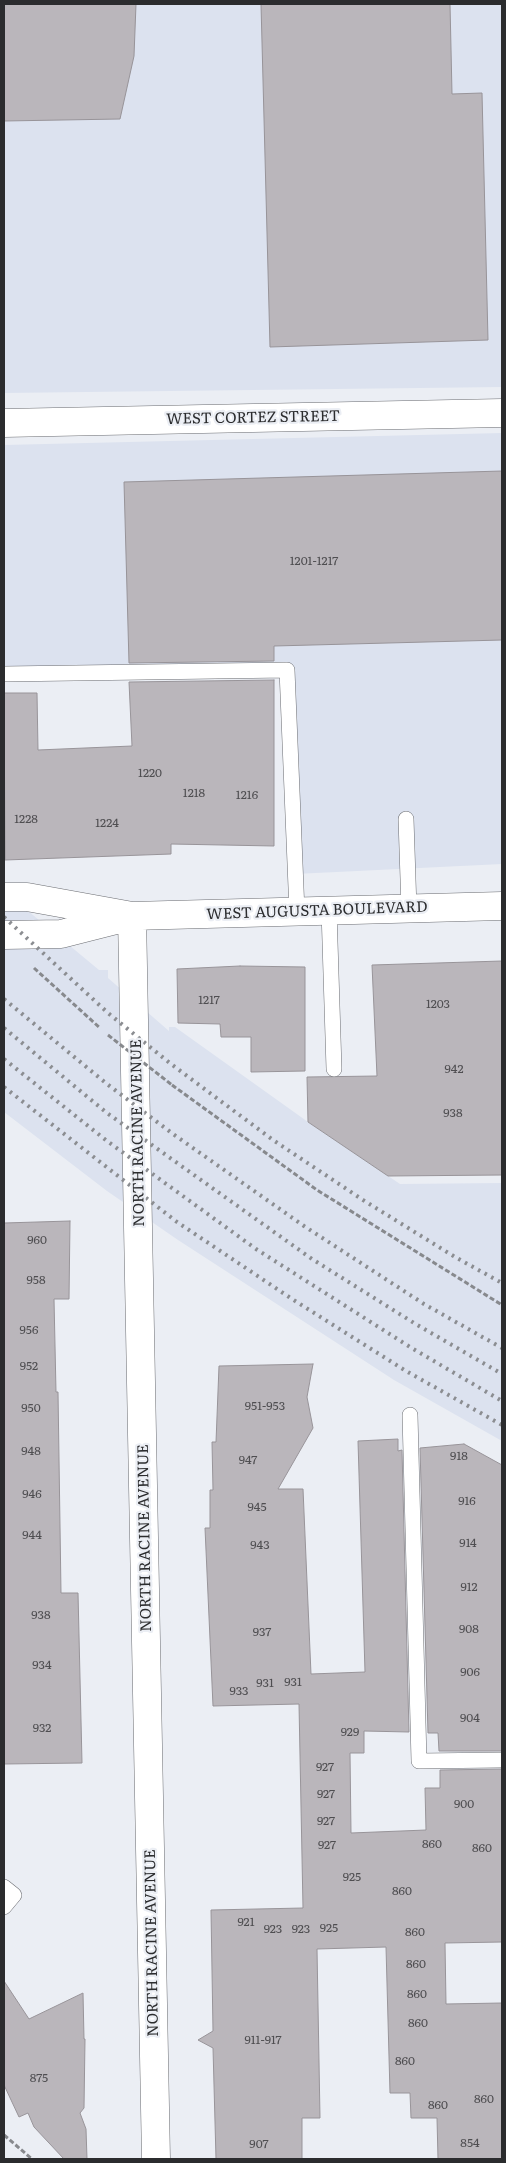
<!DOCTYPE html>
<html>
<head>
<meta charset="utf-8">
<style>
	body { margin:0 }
	#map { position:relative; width:506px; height:2163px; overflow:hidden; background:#ebeef4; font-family:Literata,serif }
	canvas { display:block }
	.frame { position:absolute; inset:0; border:5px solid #2b2c2e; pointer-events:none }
</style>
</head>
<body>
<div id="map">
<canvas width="506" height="2163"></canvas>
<div class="frame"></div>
</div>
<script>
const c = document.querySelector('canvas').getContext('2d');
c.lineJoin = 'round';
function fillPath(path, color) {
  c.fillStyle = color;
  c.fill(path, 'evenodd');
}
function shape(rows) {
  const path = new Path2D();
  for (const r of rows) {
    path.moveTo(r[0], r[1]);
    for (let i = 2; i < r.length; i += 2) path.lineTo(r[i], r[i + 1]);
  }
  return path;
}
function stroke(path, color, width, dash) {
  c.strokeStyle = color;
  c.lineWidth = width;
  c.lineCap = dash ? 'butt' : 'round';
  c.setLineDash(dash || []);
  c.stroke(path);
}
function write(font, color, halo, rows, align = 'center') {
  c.font = font + ' Literata,serif';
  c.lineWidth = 4.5;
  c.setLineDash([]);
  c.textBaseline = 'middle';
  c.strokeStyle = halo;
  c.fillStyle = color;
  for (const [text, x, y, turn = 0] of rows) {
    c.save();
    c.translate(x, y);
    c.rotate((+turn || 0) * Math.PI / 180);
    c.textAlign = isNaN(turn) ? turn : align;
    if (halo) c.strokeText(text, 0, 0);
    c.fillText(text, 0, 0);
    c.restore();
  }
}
const built = shape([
	[4,4,502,4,502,387,4,393],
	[502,433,502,864,295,874,287,670,4,674,4,445],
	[4,891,99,970,108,970,108,978,169,1031,169,1027,175,1027,308,1122,400,1184,502,1183,502,1441,394,1380,178,1240,107,1191,4,1112]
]);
const building = shape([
	[4,4,136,4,134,56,120,119,4,121,4,4],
	[261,4,450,4,452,94,482,93,488,340,270,347,261,4],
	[502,471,502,640,274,646,274,661,129,663,124,482,502,471],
	[274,680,274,846,171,844,171,854,5,860,4,693,37,693,38,750,132,746,129,682,274,680],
	[502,961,502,1175,388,1176,308,1122,307,1077,377,1076,372,965,502,961],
	[240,966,305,967,305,1071,251,1072,251,1037,221,1037,220,1024,178,1023,177,969,240,966],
	[70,1221,69,1299,54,1299,56,1392,58,1392,61,1593,78,1593,82,1763,4,1764,4,1223,70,1221],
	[313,1364,307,1397,313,1428,278,1489,303,1489,311,1674,365,1672,358,1441,398,1439,398,1451,402,1450,409,1732,364,1731,364,1753,350,1753,351,1833,426,1830,425,1788,440,1788,440,1770,502,1769,502,1942,445,1943,446,2004,502,2003,502,2159,438,2159,437,2118,411,2118,410,2093,390,2093,386,1947,317,1949,320,2118,302,2118,302,2159,216,2159,213,2048,198,2040,213,2031,211,1910,303,1908,299,1704,213,1706,205,1528,210,1528,210,1490,213,1490,212,1442,216,1442,219,1366,313,1364],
	[464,1444,502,1465,502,1751,439,1751,438,1733,428,1733,420,1448,464,1444],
	[4,1981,29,2019,83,1993,84,2039,85,2039,84,2108,80,2113,86,2129,87,2159,64,2159,34,2127,28,2113,19,2117,4,2085,4,1981]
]);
const path = shape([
	[34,968,100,1028],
	[172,1085,317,1190,502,1305],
	[4,2135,32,2159]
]);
const service = shape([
	[4,674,287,670,297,912],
	[406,819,409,909],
	[329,910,334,1069],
	[410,1415,419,1761,502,1760],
	[4,1887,14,1895,4,1907]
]);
const minor = shape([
	[4,423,502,413],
	[4,897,27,897,132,916,502,906],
	[132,916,156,2159],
	[4,935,61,934,124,918]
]);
const rail = shape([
	[4,917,108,1013,171,1064,273,1140,363,1200,455,1257,502,1283],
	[4,999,107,1084,173,1134,304,1226,424,1304,502,1348],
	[4,1028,107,1113,312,1259,414,1323,502,1374],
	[4,1059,107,1141,256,1249,410,1347,502,1401],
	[4,1087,177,1222,292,1299,406,1371,502,1425]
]);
const pathBridge = shape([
	[108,1035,172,1085]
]);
const numberNames = [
	["1201-1217",314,561],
	["1220",150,773],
	["1218",194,793],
	["1216",247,795],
	["1228",26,819],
	["1224",107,823],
	["1217",209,1000],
	["1203",438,1004],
	["942",454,1069],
	["938",453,1113],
	["960",37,1240],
	["958",36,1280],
	["956",29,1330],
	["952",29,1366],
	["951-953",265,1406],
	["950",31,1408],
	["948",31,1451],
	["918",459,1456],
	["947",248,1460],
	["946",32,1494],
	["916",467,1501],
	["945",257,1507],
	["944",32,1535],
	["914",468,1543],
	["943",260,1545],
	["912",469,1587],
	["938",41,1615],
	["908",469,1629],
	["937",262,1632],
	["934",42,1665],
	["906",470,1672],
	["931",293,1682],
	["931",265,1683],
	["933",239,1691],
	["904",470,1718],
	["932",42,1728],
	["929",350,1732],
	["927",325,1767],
	["927",326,1794],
	["900",464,1804],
	["927",326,1821],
	["860",432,1844],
	["927",327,1845],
	["860",482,1848],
	["925",352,1877],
	["860",402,1891],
	["921",246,1922],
	["925",329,1928],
	["923",273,1929],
	["923",301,1929],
	["860",415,1932],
	["860",416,1964],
	["860",417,1994],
	["860",418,2023],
	["911-917",263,2040],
	["860",405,2061],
	["875",39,2078],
	["860",484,2099],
	["860",438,2105],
	["854",470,2143],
	["907",259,2144]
];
const streetNames = [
	["WEST CORTEZ STREET",253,418,-1],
	["WEST AUGUSTA BOULEVARD",317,911,-2],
	["NORTH RACINE AVENUE",138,1133,-91],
	["NORTH RACINE AVENUE",145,1538,-91],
	["NORTH RACINE AVENUE",152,1943,-91]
];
fillPath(built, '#dce2ef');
fillPath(building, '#bab6bb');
stroke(building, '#989499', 1);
stroke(service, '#6b6d72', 16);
stroke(minor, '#6b6d72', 29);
stroke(path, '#87898d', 3, [5, 2.5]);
stroke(service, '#fff', 15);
stroke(minor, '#fff', 28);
stroke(rail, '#8b8d91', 4, [2.5, 5]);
stroke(pathBridge, '#87898d', 3, [5, 2.5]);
write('12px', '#4f4e51', null, numberNames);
write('15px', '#2b2c2e', '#ebeef4', streetNames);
</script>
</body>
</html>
